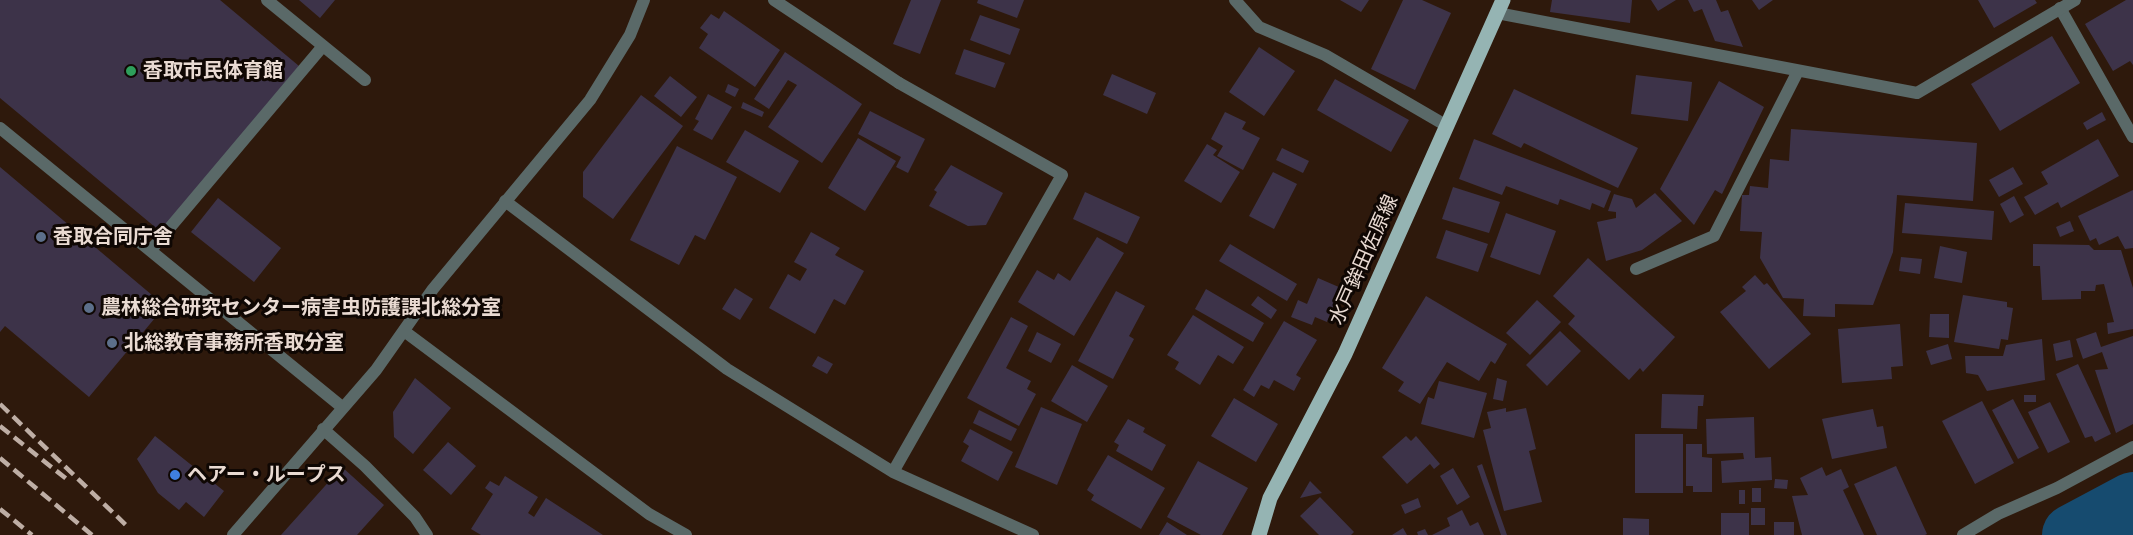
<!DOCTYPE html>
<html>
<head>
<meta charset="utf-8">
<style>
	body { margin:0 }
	canvas { display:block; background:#2e190c }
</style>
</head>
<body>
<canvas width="2133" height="535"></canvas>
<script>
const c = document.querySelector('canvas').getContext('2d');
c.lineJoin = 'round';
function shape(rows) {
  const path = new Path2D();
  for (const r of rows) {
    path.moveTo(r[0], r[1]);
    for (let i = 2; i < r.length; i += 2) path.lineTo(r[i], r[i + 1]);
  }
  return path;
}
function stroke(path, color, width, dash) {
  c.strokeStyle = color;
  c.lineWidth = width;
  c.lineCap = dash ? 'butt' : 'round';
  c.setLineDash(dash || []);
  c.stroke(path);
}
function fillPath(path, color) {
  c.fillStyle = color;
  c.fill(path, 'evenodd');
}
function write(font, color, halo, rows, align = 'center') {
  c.font = font + ' Cabin,"Noto Sans JP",sans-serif';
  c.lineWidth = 6;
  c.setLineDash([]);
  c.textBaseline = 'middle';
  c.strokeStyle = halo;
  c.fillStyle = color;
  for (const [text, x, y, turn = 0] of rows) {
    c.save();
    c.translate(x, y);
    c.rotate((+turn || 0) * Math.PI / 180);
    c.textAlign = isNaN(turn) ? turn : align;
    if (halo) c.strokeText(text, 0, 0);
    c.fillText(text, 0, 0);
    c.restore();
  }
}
const river = shape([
	[2073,535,2133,503]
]);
const building = shape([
	[0,0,220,0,299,66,161,232,0,98],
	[299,0,335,0,320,18],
	[911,0,941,0,920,54,893,44],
	[978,0,1024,0,1017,18,977,3],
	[1340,0,1369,0,1361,12],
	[1403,0,1422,0,1451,13,1415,90,1371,69],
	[1552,0,1632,0,1630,23,1550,12],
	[1651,0,1676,0,1658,11],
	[1688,0,1716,0,1721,12,1728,10,1743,47,1715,41,1702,9,1694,12],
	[1752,0,1773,0,1759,10],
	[1978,0,2035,0,2037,3,1994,28],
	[2126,0,2133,0,2133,65,2130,61,2113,71,2085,24],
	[724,11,780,50,755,87,699,48,708,34,700,28,711,14,719,19],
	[980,15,1020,29,1010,55,970,40],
	[2052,36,2080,83,2000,131,1971,84],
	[1259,47,1295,71,1264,116,1229,92],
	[964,49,1005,63,995,88,955,74],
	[785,52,862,104,822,163,768,127,797,85,788,80,769,109,754,99],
	[1112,74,1156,93,1147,114,1103,95],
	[1636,75,1692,82,1688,121,1631,114],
	[670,76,697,97,681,117,654,96],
	[1335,79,1409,120,1391,152,1317,110],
	[1719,81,1764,107,1722,194,1715,190,1694,225,1660,189],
	[728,84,739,89,735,97,725,92],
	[1514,89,1638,148,1618,188,1524,143,1521,148,1492,134],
	[708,94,732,107,712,140,693,130,699,121,695,119],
	[641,95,683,126,613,219,583,197,583,172],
	[743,102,764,112,762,117,741,108],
	[870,111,925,139,908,173,896,167,901,157,858,134],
	[1225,112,1246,122,1242,129,1260,138,1243,170,1217,156,1223,146,1211,139],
	[2102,112,2106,120,2087,130,2083,123],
	[1791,129,1977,143,1973,201,1897,195,1893,252,1873,305,1835,304,1835,317,1803,316,1804,299,1783,298,1760,258,1762,232,1740,231,1742,195,1749,195,1750,186,1768,188,1770,159,1789,161],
	[745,130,799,161,780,193,726,162],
	[858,138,896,161,865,211,828,188],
	[1474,139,1611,191,1604,208,1592,203,1590,210,1560,199,1558,205,1506,186,1502,195,1459,179],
	[2098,139,2119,176,2061,208,2058,202,2035,215,2024,197,2048,184,2041,172],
	[1207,144,1217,150,1213,155,1240,172,1221,203,1184,181],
	[677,146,737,177,705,240,695,235,679,265,630,240],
	[1282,148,1309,161,1303,173,1276,160],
	[951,165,1003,193,986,225,968,226,929,206,937,192,934,190],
	[0,167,165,306,89,397,5,326,0,332],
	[2013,167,2023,184,1999,197,1989,180],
	[1273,172,1297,184,1274,229,1249,216],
	[1453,187,1500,202,1489,233,1442,219],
	[2133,190,2133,248,2125,249,2118,236,2099,245,2096,238,2090,241,2078,216],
	[1085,192,1140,217,1127,244,1073,219],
	[1655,193,1682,221,1642,250,1606,261,1597,222,1616,218,1616,212,1608,211,1614,194,1632,199,1636,208],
	[2014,196,2024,215,2010,223,2000,204],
	[218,198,281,248,254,282,191,232],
	[1905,203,1994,211,1992,240,1902,233],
	[1506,213,1556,231,1540,275,1490,257],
	[2070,221,2074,231,2060,237,2056,227],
	[1446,230,1488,244,1478,272,1436,258],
	[811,232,840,248,835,255,864,271,845,305,834,299,815,334,769,308,788,274,800,281,807,269,794,262],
	[1097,237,1124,253,1074,336,1018,302,1037,270,1054,280,1058,273,1070,281],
	[1230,244,1297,284,1287,301,1219,261],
	[2033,244,2089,245,2094,250,2121,250,2133,288,2133,329,2108,334,2107,323,2114,322,2104,284,2096,285,2095,291,2081,291,2081,299,2042,300,2040,266,2033,266],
	[1940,246,1967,252,1962,283,1934,278],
	[1901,257,1922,259,1920,274,1899,271],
	[1588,258,1675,337,1643,372,1640,368,1629,380,1568,324,1575,316,1553,296],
	[1755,275,1764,285,1767,283,1811,334,1769,369,1720,312,1746,291,1742,287],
	[1318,278,1341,288,1327,322,1315,317,1312,325,1291,317,1298,300,1307,304],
	[735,288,753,299,740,320,722,309],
	[1206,289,1264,323,1253,342,1195,309],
	[1116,291,1145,306,1129,336,1134,339,1113,379,1078,361],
	[1963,295,2007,302,2007,307,2013,308,2008,340,2001,339,1999,349,1954,342],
	[1258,296,1277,310,1271,319,1251,305],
	[1426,296,1507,344,1495,364,1491,361,1479,381,1447,362,1420,404,1398,391,1404,382,1382,368],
	[1537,300,1561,322,1530,355,1506,333],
	[1930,314,1949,314,1949,338,1929,337],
	[1193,315,1244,347,1233,364,1218,355,1200,385,1175,369,1179,362,1167,355],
	[1011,317,1028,326,1006,368,1031,381,1027,389,1036,394,1019,426,967,398],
	[1284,321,1317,340,1296,375,1301,378,1294,391,1274,380,1269,389,1261,385,1254,397,1243,390],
	[1900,324,1903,366,1891,367,1892,379,1842,383,1838,329],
	[1560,331,1581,351,1547,386,1526,365],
	[1037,332,1061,344,1051,363,1028,351],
	[2096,332,2101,347,2133,336,2133,424,2116,433,2095,370,2108,369,2102,352,2083,359,2076,339],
	[2042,339,2045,380,1987,391,1978,375,1966,373,1965,356,2003,356,2006,345],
	[2070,340,2073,357,2056,361,2053,344],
	[1948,344,1952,359,1931,365,1926,351],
	[818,356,833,364,827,374,812,366],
	[2078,364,2111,434,2095,442,2092,436,2085,438,2056,374],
	[1072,365,1108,386,1087,422,1051,401],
	[415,378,451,408,413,454,394,437,393,412],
	[1497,378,1507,381,1503,401,1493,399],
	[1439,381,1487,393,1474,438,1421,424,1428,397,1434,399],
	[1662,394,1704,395,1703,406,1698,406,1697,429,1661,428],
	[2024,395,2036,395,2036,402,2024,402],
	[1234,398,1278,424,1256,462,1211,436],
	[2013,399,2039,448,2018,459,1992,410],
	[1982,401,2014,463,1975,484,1942,421],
	[2050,402,2070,442,2048,453,2028,412],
	[1041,407,1082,424,1057,485,1015,467],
	[1506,408,1506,412,1526,408,1536,449,1529,451,1542,502,1504,511,1483,430,1491,428,1487,412],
	[1873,409,1877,427,1883,426,1887,448,1832,459,1822,419],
	[979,410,1017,429,1011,441,973,423],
	[1754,417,1755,458,1771,457,1772,480,1722,483,1721,461,1744,459,1743,453,1707,454,1706,419],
	[1128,419,1145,428,1143,432,1166,445,1152,471,1116,451,1119,445,1114,442],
	[970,429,1013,452,998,481,961,461,969,446,963,442],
	[1635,434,1683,434,1683,493,1635,493],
	[155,436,224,491,204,517,186,502,179,510,158,493,137,459],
	[1406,436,1411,441,1416,436,1440,464,1434,469,1430,464,1407,484,1382,457],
	[448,442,476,466,451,495,423,470],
	[1686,444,1702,444,1702,457,1712,458,1712,492,1693,492,1693,486,1686,486],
	[1108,455,1165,488,1141,529,1091,500,1094,495,1087,490],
	[1198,461,1248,488,1222,535,1201,535,1167,517],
	[1482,464,1507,535,1501,535,1477,466],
	[1896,466,1927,534,1925,535,1877,535,1854,484],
	[342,467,384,505,357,535,281,535],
	[1822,467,1826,476,1841,469,1849,487,1843,490,1864,535,1802,535,1792,496,1808,495,1800,478],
	[1453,468,1470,497,1457,505,1440,476],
	[505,476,538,497,528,513,534,517,546,498,603,535,481,535,471,529,493,494,485,488,490,481,499,486],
	[1775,479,1788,480,1787,489,1774,488],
	[1310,481,1322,493,1300,498],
	[1752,488,1761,488,1761,502,1752,502],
	[1739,490,1745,490,1745,504,1739,504],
	[1320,497,1354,532,1351,535,1319,535,1300,516],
	[1418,498,1421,507,1405,514,1401,505],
	[1751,508,1765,508,1765,525,1751,525],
	[1462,510,1470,526,1478,522,1484,535,1432,535,1450,526,1447,518],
	[1721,513,1749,513,1749,535,1721,535],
	[1623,518,1649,519,1649,535,1623,535],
	[1167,522,1187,535,1159,535],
	[1774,522,1794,522,1794,535,1774,535],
	[1403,528,1407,535,1392,535],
	[1425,529,1428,535,1418,535,1417,532]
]);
const service = shape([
	[2060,8,2133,137]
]);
const pedestrian = shape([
	[267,0,365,80],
	[0,128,342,407],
	[151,250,323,46]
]);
const minor = shape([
	[1235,0,1259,27,1325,55,1447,126],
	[1497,13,1917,93,2075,0],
	[505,201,727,369,893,472,1033,535],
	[1636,269,1714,236,1797,73],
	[404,331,649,514,686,535],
	[323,429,365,466,415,517,427,535],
	[893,472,1062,175,899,83],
	[1963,535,1998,514,2057,488,2133,447]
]);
const tertiary = shape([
	[774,0,899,83],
	[233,535,376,370,433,289,590,100,630,35,644,0]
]);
const primary = shape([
	[1259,535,1270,498,1345,354,1503,0]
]);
const rail = shape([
	[0,404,128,527],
	[0,426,69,481],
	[0,458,92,535],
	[0,509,32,535]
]);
const markers = [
	[131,71,6,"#2e9e5b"],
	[41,237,6,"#5c6f8a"],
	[89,308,6,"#5c6f8a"],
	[112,343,6,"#5c6f8a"],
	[175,475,6,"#3f7fe0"]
];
const poiNames = [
	["香取市民体育館",143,71],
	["香取合同庁舎",53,237],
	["農林総合研究センター病害虫防護課北総分室",101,308],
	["北総教育事務所香取分室",124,343],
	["ヘアー・ループス",187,475]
];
const streetNames = [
	["水戸鉾田佐原線",1364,260,-66]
];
stroke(river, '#164b6f', 62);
fillPath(building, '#3d3349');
stroke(service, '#5a6968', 12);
stroke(pedestrian, '#5a6968', 12);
stroke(minor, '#5a6968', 12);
stroke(tertiary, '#5a6968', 12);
stroke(primary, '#95b4b3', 15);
stroke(rail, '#beaea5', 4.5, [12, 6]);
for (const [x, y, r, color] of markers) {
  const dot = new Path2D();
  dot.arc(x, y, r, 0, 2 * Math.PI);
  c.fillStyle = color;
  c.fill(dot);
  stroke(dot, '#0f0703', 2);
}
write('bold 20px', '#e9dad2', '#0f0703', poiNames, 'left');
write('20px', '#e9dad2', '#0f0703', streetNames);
</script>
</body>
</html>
